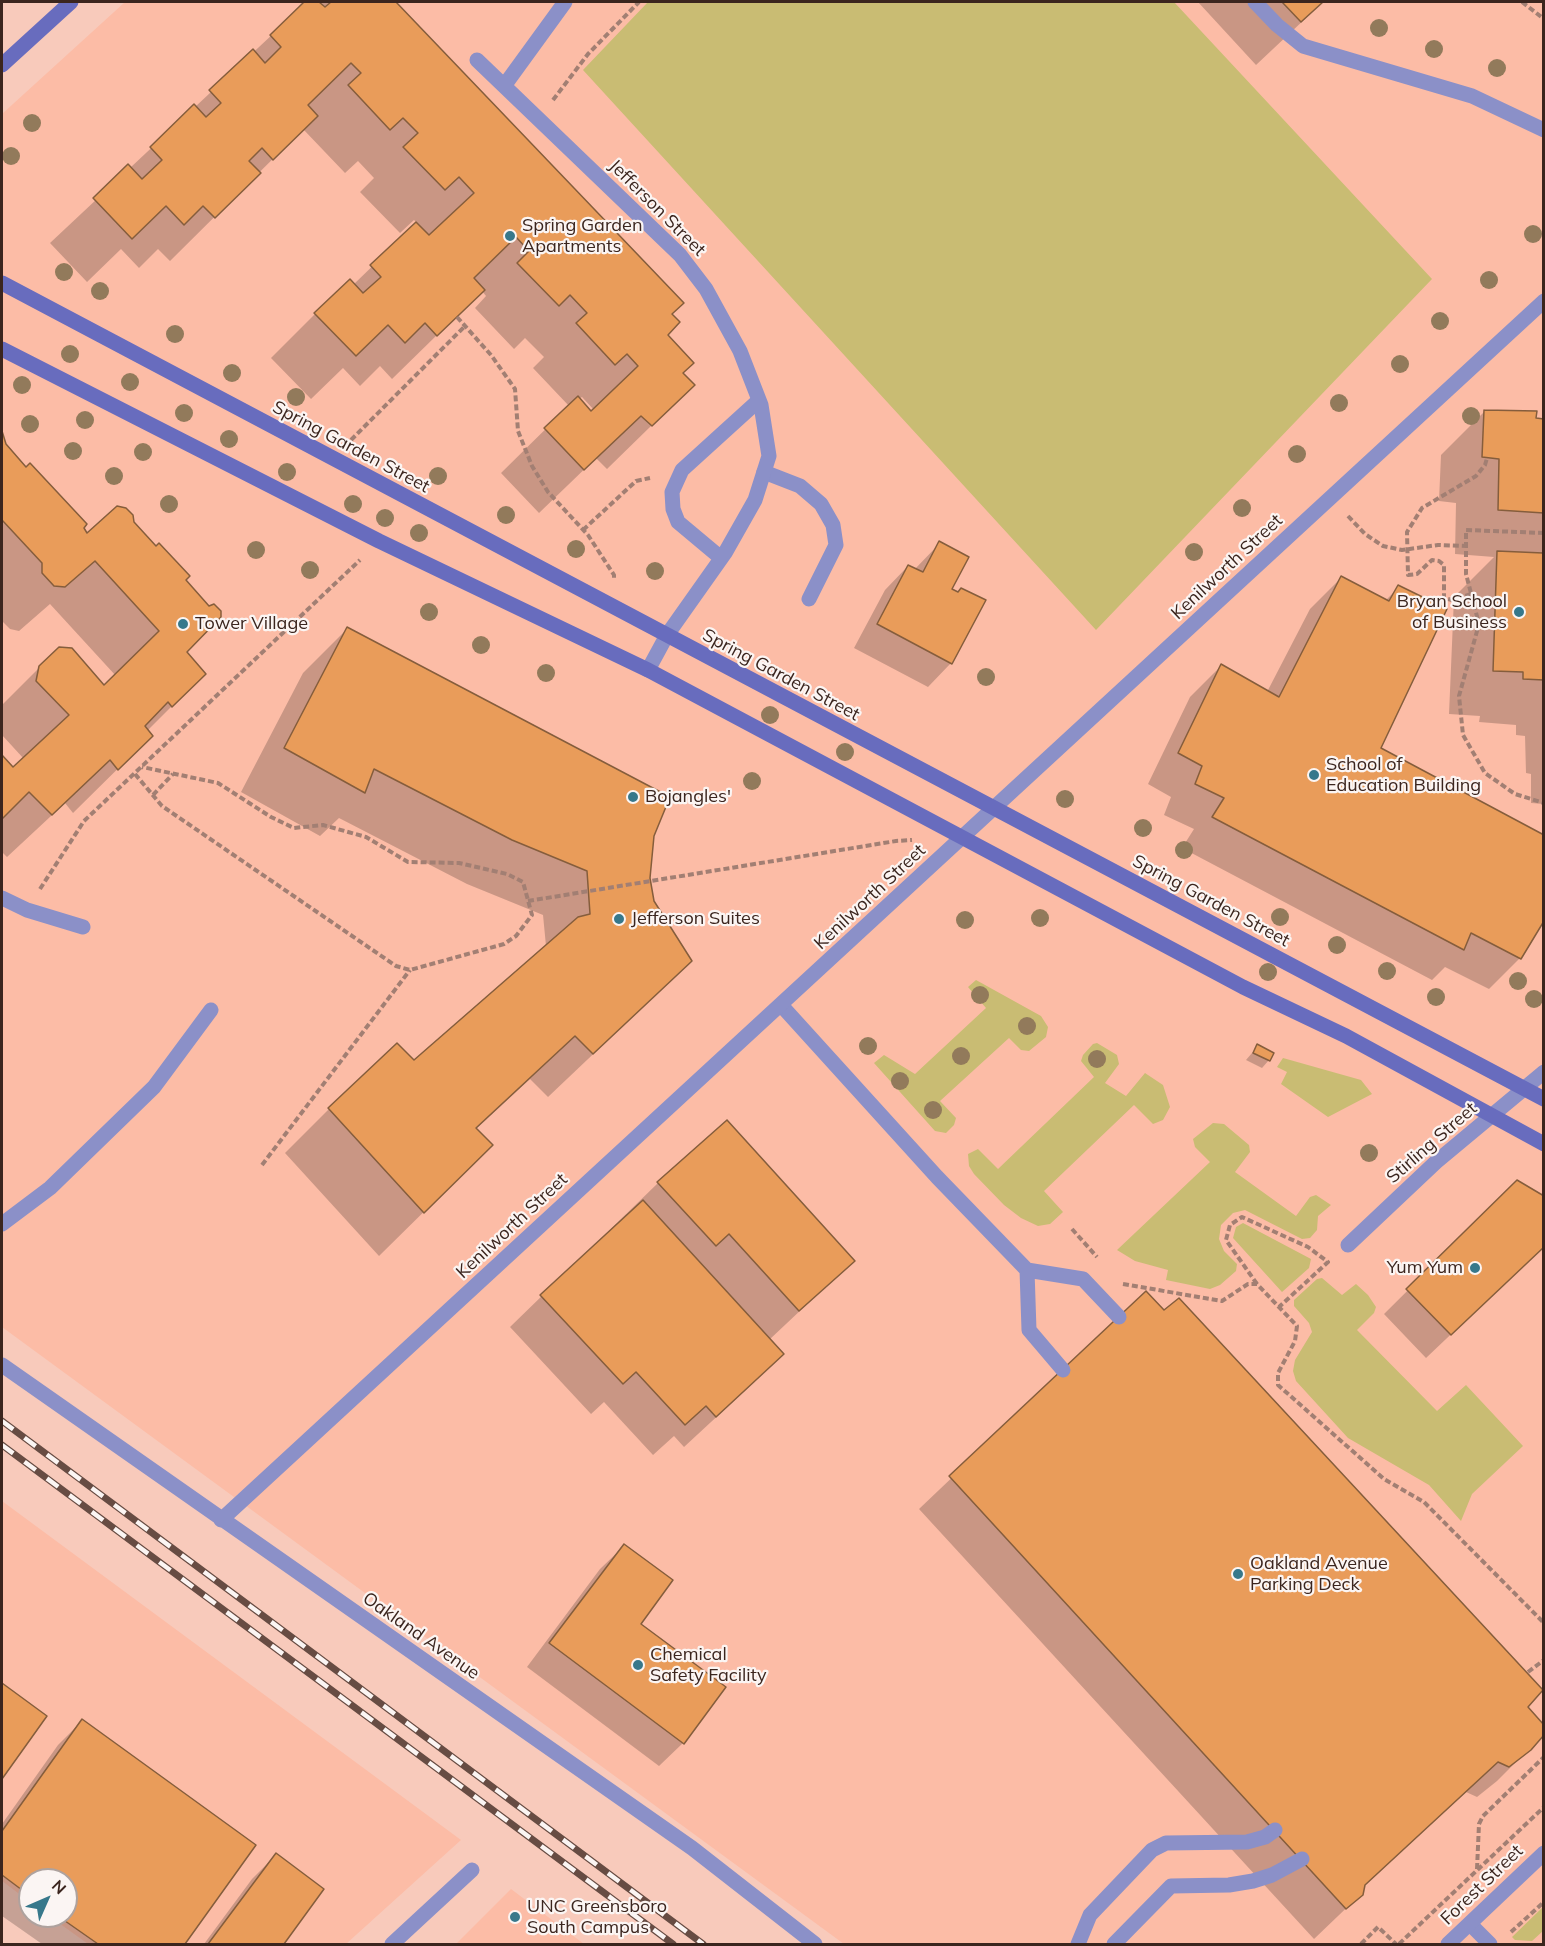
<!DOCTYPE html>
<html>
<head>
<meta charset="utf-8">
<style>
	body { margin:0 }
	#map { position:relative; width:1545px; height:1946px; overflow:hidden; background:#f8cabb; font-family:Mulish,sans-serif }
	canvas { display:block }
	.frame { position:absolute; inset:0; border:3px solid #3b251e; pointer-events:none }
	.north { position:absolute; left:18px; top:1868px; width:60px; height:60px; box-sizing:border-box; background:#fbf5f3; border:2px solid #aea29e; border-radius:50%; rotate:45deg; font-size:16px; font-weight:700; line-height:24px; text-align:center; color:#3b251e }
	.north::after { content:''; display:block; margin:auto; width:21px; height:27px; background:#37788b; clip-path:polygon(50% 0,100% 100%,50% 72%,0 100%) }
</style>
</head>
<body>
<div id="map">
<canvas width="1545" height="1946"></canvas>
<div class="frame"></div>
<div class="north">N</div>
</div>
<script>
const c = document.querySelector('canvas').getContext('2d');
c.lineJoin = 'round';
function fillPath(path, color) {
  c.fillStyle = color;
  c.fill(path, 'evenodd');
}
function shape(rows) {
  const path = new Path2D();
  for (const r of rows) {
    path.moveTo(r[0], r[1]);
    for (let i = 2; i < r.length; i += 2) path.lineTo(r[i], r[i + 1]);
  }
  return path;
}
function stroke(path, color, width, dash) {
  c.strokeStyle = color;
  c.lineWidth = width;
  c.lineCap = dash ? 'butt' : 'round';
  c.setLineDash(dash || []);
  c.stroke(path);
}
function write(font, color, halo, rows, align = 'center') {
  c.font = font + ' Mulish,sans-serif';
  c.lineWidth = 4.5;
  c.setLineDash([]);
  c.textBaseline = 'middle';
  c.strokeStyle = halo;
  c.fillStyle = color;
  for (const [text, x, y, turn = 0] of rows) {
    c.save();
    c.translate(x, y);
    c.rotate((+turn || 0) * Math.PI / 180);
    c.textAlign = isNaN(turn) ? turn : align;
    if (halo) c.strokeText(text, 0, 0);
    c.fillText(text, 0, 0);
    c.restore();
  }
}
const built = shape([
	[125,2,1543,2,1543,1944,844,1944,2,1327,2,114],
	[2,1501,461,1840,346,1944,88,1944,49,1916,66,1916,66,1880,30,1880,30,1902,2,1881],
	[511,1889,584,1944,456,1944]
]);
const green = shape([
	[648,2,1174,2,1432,279,1096,630,583,70],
	[976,980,1041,1016,1048,1027,1046,1037,1029,1051,1021,1050,1009,1038,940,1101,956,1118,954,1125,946,1133,935,1131,874,1063,884,1055,915,1074,986,1008,968,987],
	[1097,1043,1117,1055,1119,1064,1105,1083,1126,1096,1145,1073,1163,1085,1170,1107,1163,1120,1153,1124,1134,1105,1044,1191,1063,1212,1050,1224,1038,1226,1021,1218,1004,1205,974,1174,969,1166,968,1154,978,1149,998,1169,1094,1077,1081,1061,1083,1055,1093,1044],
	[1283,1058,1361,1080,1372,1094,1328,1117,1281,1084,1287,1072,1277,1067],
	[1213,1123,1224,1124,1249,1145,1250,1152,1235,1172,1296,1216,1310,1197,1316,1195,1331,1205,1318,1216,1317,1230,1310,1238,1302,1239,1245,1210,1233,1213,1221,1225,1219,1239,1224,1251,1237,1264,1236,1271,1220,1285,1210,1289,1166,1280,1168,1270,1135,1261,1117,1250,1210,1162,1195,1147,1193,1139],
	[1243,1223,1311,1259,1309,1268,1282,1292,1233,1238,1236,1227],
	[1322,1278,1342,1295,1356,1284,1368,1295,1376,1307,1374,1313,1357,1330,1437,1411,1466,1385,1523,1446,1472,1494,1461,1521,1429,1485,1348,1438,1296,1381,1293,1371,1295,1360,1312,1332,1309,1323,1294,1306,1294,1300,1317,1279],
	[1543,1907,1543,1931,1532,1941,1515,1940,1512,1937]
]);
const shadow = shape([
	[307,2,394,2,682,303,670,315,666,335,682,373,693,385,607,469,596,458,539,513,501,473,569,406,533,368,544,357,525,338,514,349,475,308,486,296,482,291,392,379,380,366,360,386,343,368,311,399,271,358,315,314,353,285,417,223,414,220,400,233,360,192,374,178,358,161,345,173,303,129,170,261,158,249,139,268,121,249,87,282,50,243],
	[582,397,594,410,591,413,579,399],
	[1198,2,1323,2,1256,65],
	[1485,411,1544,420,1544,804,1531,803,1531,774,1526,773,1525,736,1516,735,1516,725,1479,722,1480,716,1449,714,1454,597,1494,557,1455,554,1456,503,1439,501,1441,455],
	[2,434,4,444,87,535,132,522,184,580,185,652,204,674,147,731,151,736,73,813,65,803,7,857,2,852,2,758,12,770,24,759,2,735,2,705,40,667,104,687,116,676,50,604,19,631,10,629,2,621],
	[940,543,950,590,951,663,928,687,854,648,885,590,908,566,914,570],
	[1341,578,1385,601,1399,587,1379,748,1520,958,1489,989,1445,967,1432,980,1182,848,1194,829,1164,815,1171,797,1148,784,1190,697,1221,666,1267,692,1310,609],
	[347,629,657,823,651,849,646,1004,548,1097,530,1079,476,1129,447,1189,379,1256,285,1153,329,1109,414,1062,546,946,543,915,467,884,339,818,320,836,241,792,303,673],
	[1258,1046,1269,1060,1262,1068,1246,1060],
	[1517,1182,1544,1246,1426,1358,1384,1314],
	[658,1183,853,1261,769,1340,782,1354,751,1385,684,1447,674,1436,653,1455,604,1402,591,1414,510,1327],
	[1146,1293,1526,1707,1529,1749,1497,1781,1477,1797,1466,1792,1363,1887,1361,1894,1314,1939,919,1509],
	[624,1546,639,1624,683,1743,659,1766,527,1667,600,1569],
	[2,1685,45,1716,2,1776],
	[82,1721,254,1845,183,1944,42,1944,2,1916,2,1824,58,1745],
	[30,1880,66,1880,66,1916,30,1916],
	[276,1855,322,1889,282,1944,204,1944,252,1879]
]);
const building = shape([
	[304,2,319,2,325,7,331,2,396,2,684,303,672,314,680,322,668,335,694,363,683,373,695,385,652,426,641,416,584,470,544,428,578,396,591,411,638,366,627,354,615,365,576,323,587,313,570,295,559,306,517,263,529,251,516,237,474,278,485,290,437,336,425,323,405,343,388,325,356,356,314,313,350,279,363,293,381,277,370,265,416,222,429,235,474,193,459,177,445,190,403,147,418,133,403,118,390,130,348,85,361,73,351,63,308,105,318,116,273,160,262,148,249,161,261,173,215,218,203,206,184,225,166,206,132,239,93,198,128,164,142,179,162,160,150,147,194,104,206,117,221,103,209,90,253,49,265,63,281,47,270,35,304,2],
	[1282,2,1323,2,1301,22,1282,2],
	[1484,410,1537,411,1536,418,1544,419,1544,513,1498,510,1499,459,1482,457,1484,410],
	[2,431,6,444,26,467,30,463,87,524,84,528,87,533,117,506,126,508,133,515,134,522,156,546,159,543,190,576,186,580,209,606,214,604,221,611,221,617,187,652,206,674,172,707,168,702,145,726,153,736,118,770,110,760,52,815,29,792,2,819,2,755,13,767,69,715,36,681,39,666,59,647,72,648,104,685,159,631,95,561,65,587,54,586,42,573,42,563,2,520,2,431],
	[939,541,969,557,952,589,958,592,961,588,986,600,952,664,877,624,908,565,923,572,939,541],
	[1544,541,1544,680,1523,679,1523,672,1493,671,1497,551,1543,553,1544,541],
	[1341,576,1389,601,1398,585,1447,609,1381,748,1544,835,1544,921,1521,959,1471,933,1464,950,1212,817,1224,798,1195,784,1202,766,1178,753,1221,664,1279,697,1341,576],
	[347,627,670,797,654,836,650,878,654,901,692,961,593,1054,575,1036,476,1128,493,1145,424,1213,328,1108,397,1043,414,1060,578,917,590,914,587,871,512,840,374,769,365,793,284,748,347,627],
	[1257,1044,1274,1053,1270,1061,1253,1053,1257,1044],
	[727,1120,855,1261,799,1311,729,1234,716,1246,657,1182,727,1120],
	[1517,1180,1544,1196,1544,1247,1451,1335,1406,1289,1517,1180],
	[643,1200,784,1354,716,1417,706,1406,685,1425,636,1372,623,1384,540,1295,643,1200],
	[1146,1291,1164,1310,1179,1298,1543,1690,1528,1707,1544,1725,1544,1735,1531,1750,1509,1767,1498,1762,1365,1885,1363,1895,1346,1909,949,1476,1146,1291],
	[624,1544,673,1580,641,1624,726,1687,684,1744,549,1643,624,1544],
	[2,1683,47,1716,2,1779,2,1683],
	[82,1719,256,1845,185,1944,98,1944,58,1916,66,1916,66,1880,30,1880,30,1896,2,1875,2,1831,82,1719],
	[276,1853,324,1889,284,1944,208,1944,276,1853]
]);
const path = shape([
	[1522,2,1544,19],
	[553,100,588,54,639,2],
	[457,317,491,355,515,389,518,431,532,466,548,492,588,535,614,575,614,579],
	[351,440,465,326],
	[1348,516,1365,534,1383,546,1402,550,1438,545,1466,546],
	[583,530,636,481,650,478],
	[1544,533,1466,530,1466,574,1479,624,1459,696,1463,735,1485,773,1515,794,1544,803],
	[1471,594,1452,600,1444,598,1444,565,1439,561,1432,560,1417,574,1408,575,1407,532,1422,508,1476,476,1485,465,1487,458],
	[135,774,162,806,396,966,410,970,504,944,516,936,532,915,523,882,507,874,459,863,408,862,366,837,323,825,294,828,271,817,218,783,142,767],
	[153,795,173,774],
	[40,889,84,821,360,560],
	[528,901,896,841,912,840],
	[262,1165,410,970],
	[1072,1229,1097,1257],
	[1123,1284,1222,1301,1248,1284,1257,1284,1297,1326,1295,1341,1278,1373,1278,1385,1384,1479,1424,1502,1544,1623],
	[1257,1284,1226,1240,1230,1225,1242,1217,1308,1247,1328,1262,1279,1307],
	[1528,1672,1544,1660],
	[1477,1869,1479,1824,1483,1816,1544,1757],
	[1511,1932,1544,1902],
	[1361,1944,1378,1927,1396,1944],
	[1399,1944,1544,1807]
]);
const lane = shape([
	[1255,2,1277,25,1303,46,1472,96,1544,130],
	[764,472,800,486,821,504,833,525,836,545,809,599],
	[2,898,27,910,83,927],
	[781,1005,937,1177,1027,1270,1083,1279,1119,1317],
	[2,1224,50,1188,154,1087,211,1010],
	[1027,1270,1029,1330,1063,1370],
	[1470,1924,1490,1944],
	[1078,1944,1090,1915,1152,1850,1166,1843,1247,1842,1265,1837,1275,1830],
	[1114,1944,1171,1886,1229,1885,1253,1881,1272,1875,1302,1859]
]);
const street = shape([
	[477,60,680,255,706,289,740,351,761,405,769,456,755,500,725,553,667,635,648,670],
	[504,86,565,2],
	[721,558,678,522,673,509,672,492,682,470,758,401],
	[1348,1245,1436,1162,1544,1072],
	[2,1365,692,1848,815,1944],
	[221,1520,1544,301],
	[392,1944,472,1870],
	[1448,1944,1544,1853]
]);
const secondary = shape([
	[2,65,71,2],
	[2,283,1544,1099],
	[2,349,379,541,648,670,1243,987,1346,1036,1544,1144]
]);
const rail = shape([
	[2,1421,703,1944],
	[2,1445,673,1944]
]);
const trees = [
	[1379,28],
	[1434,49],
	[1497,68],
	[32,123],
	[11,156],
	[1533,234],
	[64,272],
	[1489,280],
	[100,291],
	[1440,321],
	[175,334],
	[70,354],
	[1400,364],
	[232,373],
	[130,382],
	[22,385],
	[296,397],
	[1339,403],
	[184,413],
	[1471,416],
	[85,420],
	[30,424],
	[229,439],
	[73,451],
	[143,452],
	[1297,454],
	[287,472],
	[114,476],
	[438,476],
	[169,504],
	[353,504],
	[1242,508],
	[506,515],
	[385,518],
	[419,533],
	[576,549],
	[256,550],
	[1194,552],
	[310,570],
	[655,571],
	[429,612],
	[481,645],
	[546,673],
	[986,677],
	[770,715],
	[845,752],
	[752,781],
	[1065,799],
	[1143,828],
	[1184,850],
	[1280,917],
	[1040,918],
	[965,920],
	[1337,945],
	[1387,971],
	[1268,972],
	[1518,981],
	[980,995],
	[1436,997],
	[1534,999],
	[1027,1026],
	[868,1046],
	[961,1056],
	[1097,1059],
	[900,1081],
	[933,1110],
	[1369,1153]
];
const markers = [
	[510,236,6,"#37788b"],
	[1519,612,6,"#37788b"],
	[183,624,6,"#37788b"],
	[1314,775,6,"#37788b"],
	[633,797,6,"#37788b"],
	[619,919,6,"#37788b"],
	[1475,1268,6,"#37788b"],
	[1238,1574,6,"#37788b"],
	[638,1665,6,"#37788b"],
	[515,1917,6,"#37788b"]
];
const streetNames = [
	["Jefferson Street",657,208,45],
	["Spring Garden Street",351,447,28],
	["Kenilworth Street",1227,567,-43],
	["Spring Garden Street",781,675,28],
	["Kenilworth Street",870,897,-43],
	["Spring Garden Street",1211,901,28],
	["Stirling Street",1432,1143,-41],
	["Kenilworth Street",512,1226,-43],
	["Oakland Avenue",421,1636,35],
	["Forest Street",1482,1885,-44]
];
const poiNames = [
	["Spring Garden",522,226],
	["Apartments",522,247],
	["Bryan School",1507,602,"right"],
	["of Business",1507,623,"right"],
	["Tower Village",195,624],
	["School of",1326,765],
	["Education Building",1326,786],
	["Bojangles'",645,797],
	["Jefferson Suites",631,919],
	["Yum Yum",1463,1268,"right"],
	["Oakland Avenue",1250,1564],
	["Parking Deck",1250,1585],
	["Chemical",650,1655],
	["Safety Facility",650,1676],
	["UNC Greensboro",527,1907],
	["South Campus",527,1928]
];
fillPath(built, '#fcbca6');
fillPath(green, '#c9bc73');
fillPath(shadow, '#0003');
fillPath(building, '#e99c5a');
stroke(building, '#855d3c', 1.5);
stroke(path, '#a27f73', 4, [6, 3]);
stroke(lane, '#8b90c8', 15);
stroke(street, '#8b90c8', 15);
stroke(secondary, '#686cbe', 15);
stroke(rail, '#674c43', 7);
stroke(rail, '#fbf5f3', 4.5, [14]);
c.fillStyle = '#927a5b';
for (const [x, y] of trees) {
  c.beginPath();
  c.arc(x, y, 9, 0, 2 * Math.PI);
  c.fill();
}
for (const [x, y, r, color] of markers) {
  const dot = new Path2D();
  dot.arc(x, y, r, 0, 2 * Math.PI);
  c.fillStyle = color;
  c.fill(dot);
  stroke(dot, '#fbf5f3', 2);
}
write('18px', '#3b251e', '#fbf5f3', streetNames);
write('18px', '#3b251e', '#fbf5f3', poiNames, 'left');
</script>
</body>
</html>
